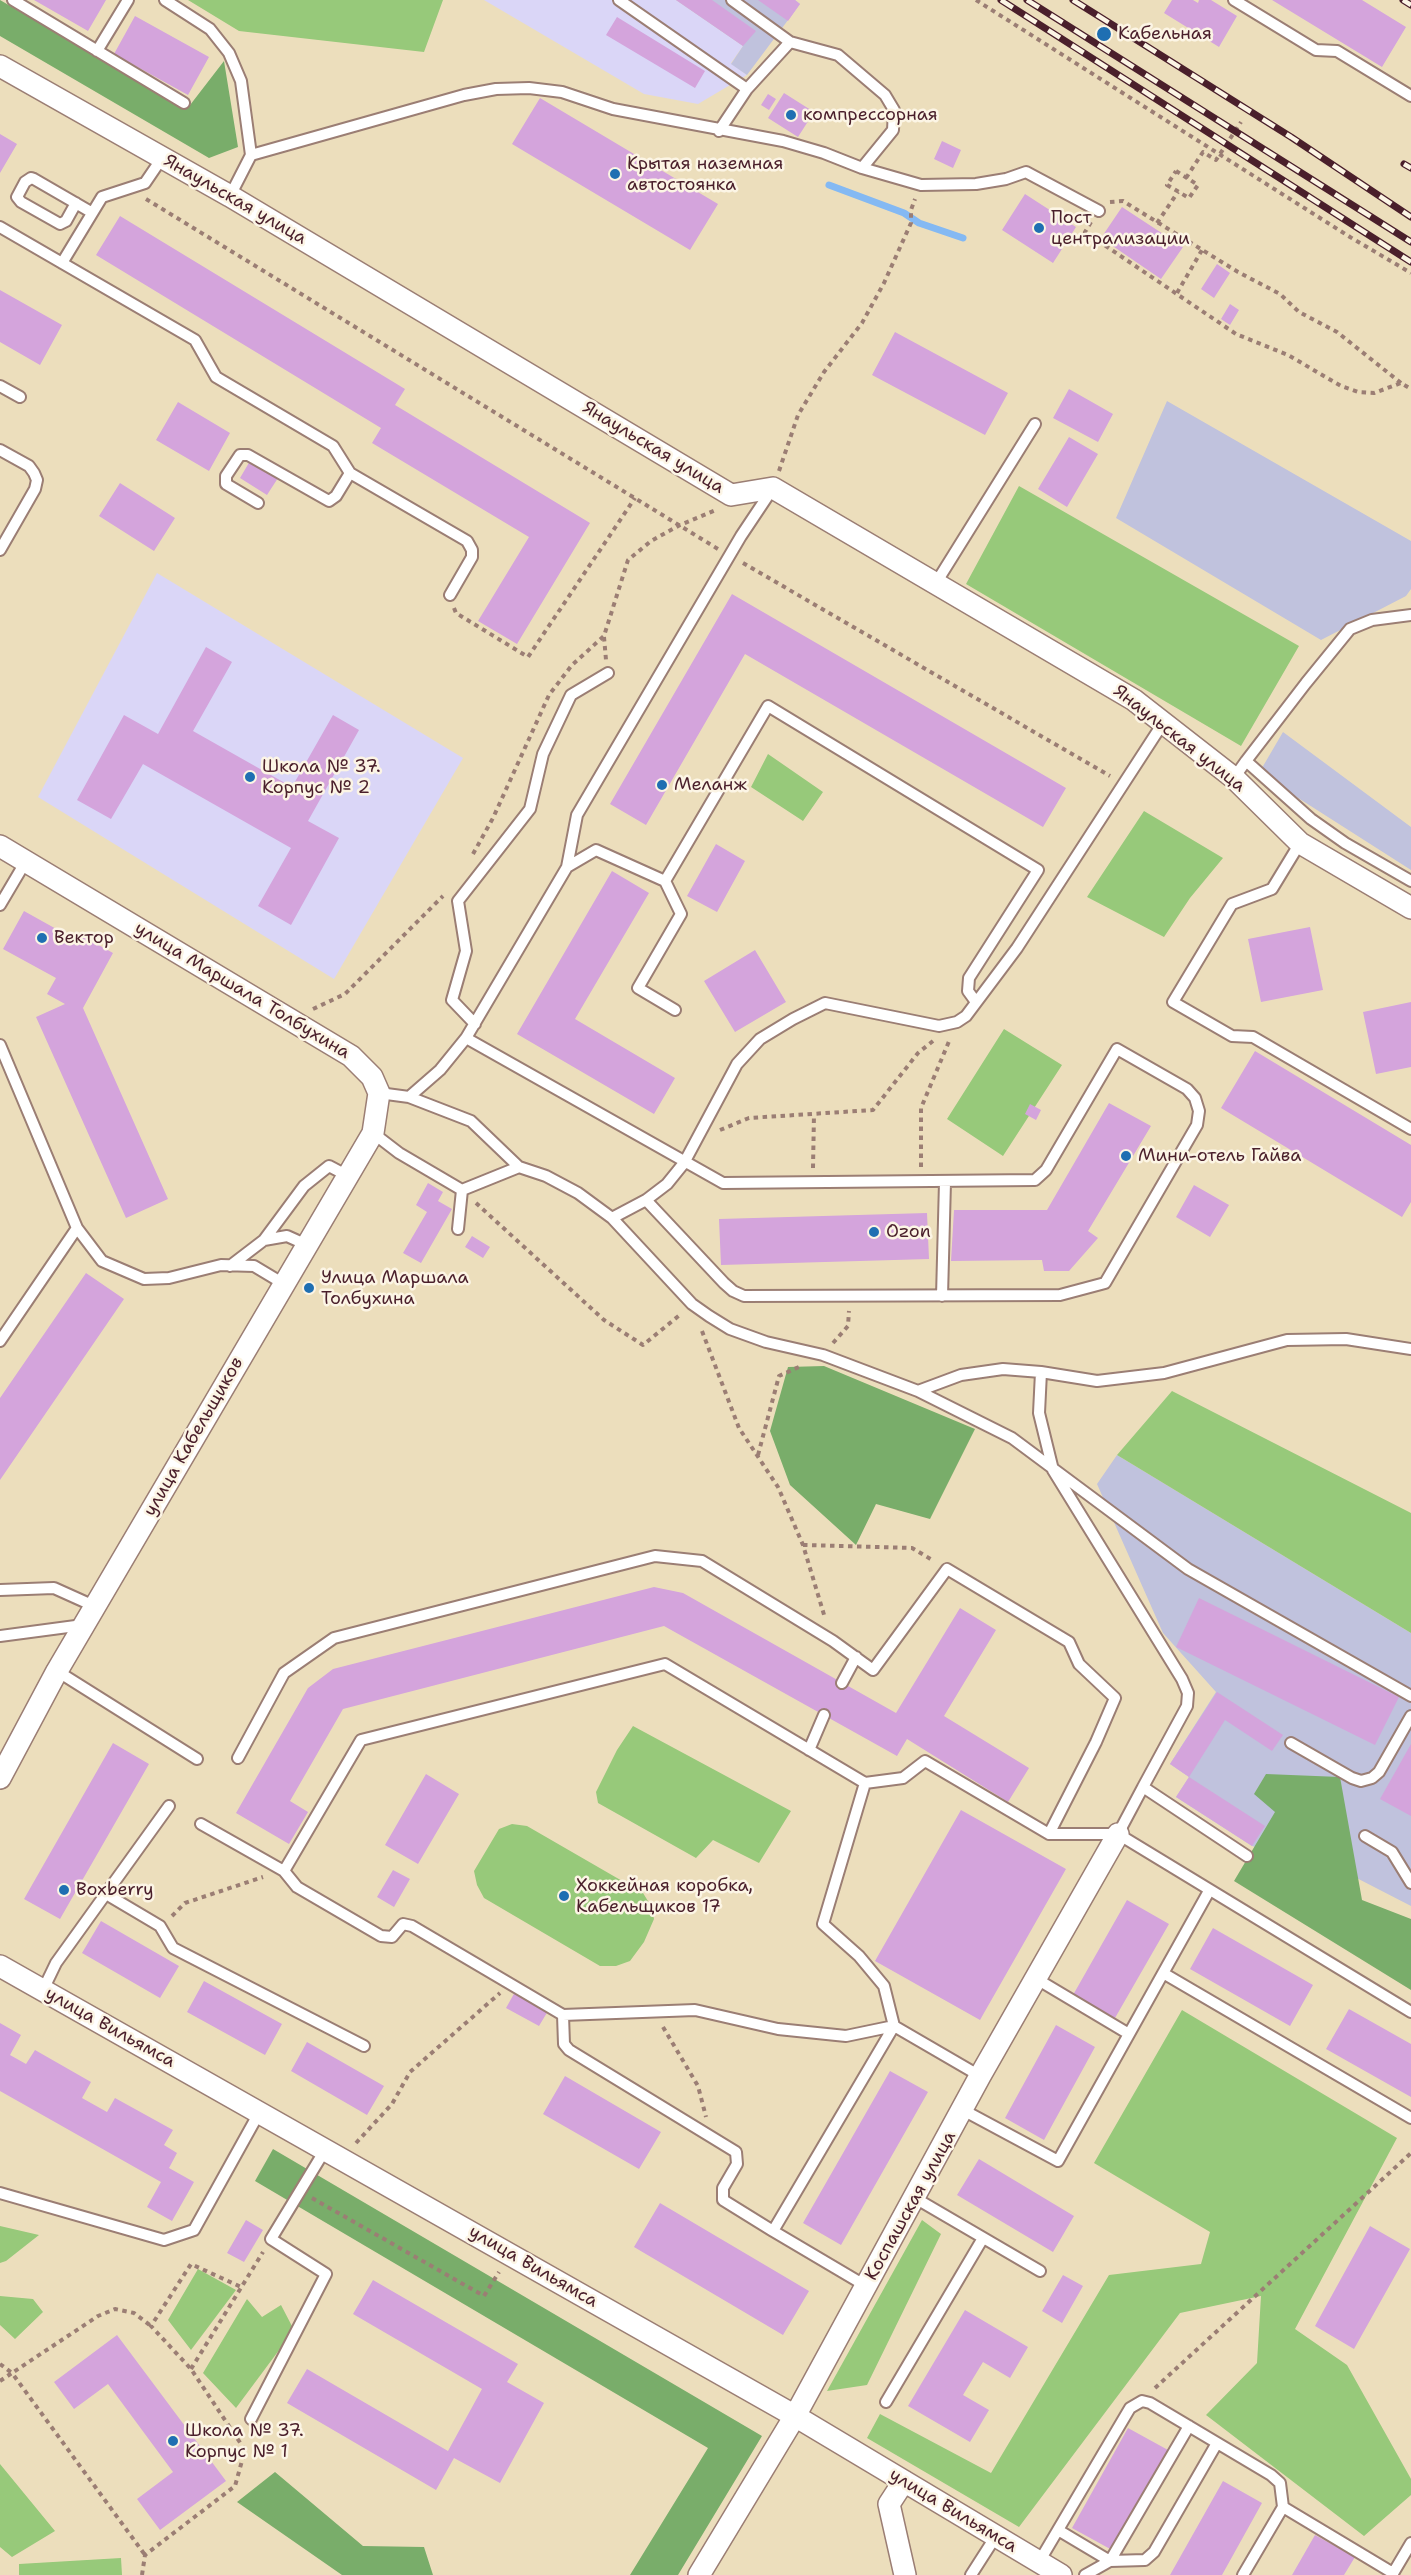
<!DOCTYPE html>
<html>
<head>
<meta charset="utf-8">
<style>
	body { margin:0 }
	canvas { display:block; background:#ecdebc }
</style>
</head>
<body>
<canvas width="1411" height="2575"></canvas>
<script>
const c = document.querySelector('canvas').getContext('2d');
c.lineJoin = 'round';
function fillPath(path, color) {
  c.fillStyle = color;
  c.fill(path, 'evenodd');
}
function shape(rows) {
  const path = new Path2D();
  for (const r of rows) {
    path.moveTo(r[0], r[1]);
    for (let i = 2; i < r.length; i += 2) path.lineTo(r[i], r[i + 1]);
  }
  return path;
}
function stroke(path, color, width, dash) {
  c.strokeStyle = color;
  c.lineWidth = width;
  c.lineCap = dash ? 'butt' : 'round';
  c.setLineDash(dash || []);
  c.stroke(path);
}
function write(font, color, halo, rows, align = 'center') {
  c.font = font + ' "Shantell Sans",sans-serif';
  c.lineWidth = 5;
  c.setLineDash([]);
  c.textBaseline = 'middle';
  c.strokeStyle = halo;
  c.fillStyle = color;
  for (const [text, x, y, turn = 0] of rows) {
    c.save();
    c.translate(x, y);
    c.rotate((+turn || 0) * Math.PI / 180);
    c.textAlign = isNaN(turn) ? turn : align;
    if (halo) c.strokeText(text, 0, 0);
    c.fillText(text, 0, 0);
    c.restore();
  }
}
const built = shape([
	[484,0,676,0,743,46,731,63,747,75,698,104,644,94],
	[157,573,463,758,334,979,38,797]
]);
const industrial = shape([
	[676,0,795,0,800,4,747,75,731,64,743,46],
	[1167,401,1411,541,1411,589,1406,596,1321,640,1116,518],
	[1283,732,1411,827,1411,870,1259,773],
	[1117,1455,1411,1633,1411,1906,1343,1871,1252,1846,1176,1797,1189,1777,1170,1764,1216,1692,1163,1633,1097,1484]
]);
const green = shape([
	[188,0,443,0,424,52,239,31],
	[1019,486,1299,646,1241,746,966,584],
	[768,754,823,792,803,821,751,787],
	[1144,811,1223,858,1190,898,1164,937,1087,897],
	[1004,1029,1062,1065,1003,1156,947,1119],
	[1172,1391,1411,1513,1411,1633,1117,1455],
	[633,1726,791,1811,759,1863,713,1840,696,1858,598,1803,596,1792,617,1750],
	[512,1824,527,1826,643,1893,651,1906,654,1919,644,1942,630,1961,616,1966,600,1966,484,1898,477,1885,474,1871,499,1829],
	[1182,2010,1397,2138,1295,2329,1347,2365,1411,2479,1411,2495,1364,2536,1206,2415,1257,2363,1261,2296,1180,2313,1019,2527,867,2438,880,2414,991,2473,1109,2275,1201,2264,1210,2232,1094,2163],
	[922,2220,941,2234,867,2385,827,2391],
	[0,2226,39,2235,6,2261,0,2263],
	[198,2269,236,2290,191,2350,168,2320],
	[0,2296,33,2299,43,2312,15,2339,0,2325],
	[247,2299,262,2317,281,2305,294,2330,236,2408,203,2373],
	[0,2464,55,2531,12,2557,0,2547],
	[121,2558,122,2575,19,2575,19,2564]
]);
const forest = shape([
	[0,0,187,109,224,61,238,147,209,158,0,36],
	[824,1366,975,1429,930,1519,876,1504,856,1545,790,1485,770,1431,788,1367],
	[1266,1774,1340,1777,1362,1900,1411,1919,1411,1990,1234,1881,1275,1812,1254,1794],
	[273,2149,762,2436,678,2575,630,2575,708,2448,255,2181],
	[275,2472,363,2546,424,2547,433,2575,342,2575,237,2502]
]);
const stream = shape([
	[829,185,904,213,919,223,963,238]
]);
const building = shape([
	[34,0,106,0,88,31],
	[676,0,712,0,756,31,743,46],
	[758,0,795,0,800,4,788,21],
	[1172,0,1193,0,1198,3,1199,0,1211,0,1237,16,1219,47,1164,13],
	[1272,0,1362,0,1406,27,1382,67],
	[135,16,209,57,188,95,114,54],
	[617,17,705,71,695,88,606,35],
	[784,93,814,112,798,137,768,118],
	[768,94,776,99,769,110,761,105],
	[540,98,718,204,690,250,512,144],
	[0,134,17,144,0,173],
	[942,141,961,150,953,168,934,159],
	[1025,194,1076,227,1053,263,1002,230],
	[1122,207,1183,247,1161,279,1101,238],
	[120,216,405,389,395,405,590,523,517,644,478,621,529,537,372,443,381,428,96,255],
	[1217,264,1230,273,1214,298,1201,289],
	[0,290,62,325,40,365,0,342],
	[1230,304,1239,310,1230,325,1221,319],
	[895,332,1008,393,985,435,872,375],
	[1069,389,1113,414,1098,442,1053,418],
	[178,402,230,433,209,471,156,440],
	[1069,437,1098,454,1067,507,1038,489],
	[250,461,278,478,267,495,240,478],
	[120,483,175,518,154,551,99,516],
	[732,594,1066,788,1043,827,745,654,646,825,610,804],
	[206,647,232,662,193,731,292,787,333,715,359,730,308,821,339,838,291,925,258,906,291,848,143,764,111,819,77,800,124,715,158,734],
	[716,844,745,861,717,912,687,896],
	[612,871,649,893,575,1019,675,1078,654,1114,517,1034],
	[24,911,76,940,79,934,113,953,83,1008,168,1199,126,1218,36,1017,65,1004,47,994,56,978,3,949],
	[1310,927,1323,990,1261,1002,1248,939],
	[755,950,786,1002,735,1032,704,981],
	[1411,1002,1411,1067,1376,1074,1363,1012],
	[1255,1051,1411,1145,1411,1202,1402,1217,1221,1108],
	[1109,1103,1151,1126,1088,1231,1098,1238,1069,1271,1044,1271,1042,1260,951,1261,954,1210,1047,1210],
	[1030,1104,1041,1110,1036,1120,1025,1114],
	[428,1183,443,1192,438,1201,452,1209,421,1263,403,1253,427,1212,416,1205],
	[1194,1185,1229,1205,1210,1237,1176,1217],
	[927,1213,929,1259,721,1265,719,1219],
	[472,1236,490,1247,483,1258,465,1247],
	[86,1273,124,1299,0,1480,0,1398],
	[654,1587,683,1593,896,1713,960,1608,996,1630,944,1716,1029,1768,1008,1802,907,1739,897,1756,664,1626,343,1709,290,1801,308,1812,289,1844,236,1813,308,1688,333,1669],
	[1199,1598,1399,1697,1375,1745,1176,1647],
	[1217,1692,1283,1735,1272,1751,1225,1720,1189,1777,1265,1826,1252,1846,1176,1797,1189,1777,1170,1764],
	[113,1743,149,1764,60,1919,24,1899],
	[1411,1744,1411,1816,1380,1799],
	[426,1774,459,1794,418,1864,385,1845],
	[961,1810,1066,1869,980,2020,875,1961],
	[393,1870,410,1879,394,1907,377,1897],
	[1127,1900,1169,1924,1115,2018,1073,1995],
	[101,1921,179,1966,160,1998,82,1953],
	[1213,1928,1313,1985,1290,2026,1190,1969],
	[204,1981,282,2024,265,2055,187,2012],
	[515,1992,548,2011,539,2026,506,2008],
	[1349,2009,1411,2044,1411,2097,1326,2049],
	[0,2023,21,2035,10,2055,26,2064,35,2050,91,2082,82,2098,107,2112,115,2098,173,2130,164,2145,177,2153,169,2168,194,2182,172,2221,147,2207,161,2182,0,2091],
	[1056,2025,1095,2047,1044,2140,1005,2118],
	[307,2042,384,2086,367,2115,291,2071],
	[890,2071,928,2092,841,2245,803,2223],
	[565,2076,661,2132,639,2169,543,2114],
	[979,2159,1074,2216,1053,2252,957,2195],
	[660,2203,809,2291,783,2335,634,2247],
	[246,2220,263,2230,244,2262,227,2253],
	[1370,2226,1410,2249,1354,2349,1315,2326],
	[1063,2275,1083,2286,1062,2323,1042,2311],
	[373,2280,518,2364,507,2382,544,2403,500,2483,454,2458,436,2490,287,2403,307,2369,448,2451,482,2389,353,2314],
	[965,2310,1028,2347,1010,2378,983,2362,963,2395,989,2410,970,2442,908,2406],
	[117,2335,226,2481,160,2530,137,2499,173,2472,108,2384,74,2409,54,2382],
	[1128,2428,1168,2450,1112,2550,1072,2528],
	[1223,2481,1262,2503,1222,2575,1170,2575],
	[1315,2535,1355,2557,1344,2575,1292,2575]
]);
const path = shape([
	[976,0,1350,237,1411,273],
	[1176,171,1198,185,1189,198,1167,185,1176,171],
	[1186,178,1203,152,1216,160,1241,122],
	[146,199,718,549],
	[1110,202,1123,201,1238,272,1280,294,1299,312,1337,332,1401,383],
	[1091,222,1085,232,1236,334,1288,355,1341,386,1358,392,1374,393,1401,383,1411,389],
	[1157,223,1178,192],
	[1177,293,1202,250],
	[779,471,798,415,824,372,862,323,884,283,911,223,911,210,915,199],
	[743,563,1110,776],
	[454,608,456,613,528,657,635,498],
	[604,637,606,660],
	[473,854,493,818,549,695,572,665,604,636,628,560,651,541,680,525,716,510],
	[313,1009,345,994,443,896],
	[720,1130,749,1118,873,1110,918,1053,933,1041],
	[921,1167,921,1108,950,1039],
	[813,1168,814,1114],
	[476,1203,604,1320,643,1345,681,1314],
	[702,1331,739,1428,778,1487,803,1545,825,1618],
	[833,1343,848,1326,849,1311],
	[758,1455,779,1376,801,1366],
	[803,1545,912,1548,934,1561],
	[172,1916,185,1903,263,1877],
	[663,2027,698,2086,706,2117],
	[356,2143,392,2104,410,2072,500,1993],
	[312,2198,484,2296,499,2272],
	[0,2364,12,2373,98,2316,115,2309,134,2313,151,2326],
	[191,2369,263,2252],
	[0,2381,12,2373,145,2555],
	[1155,2388,1411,2153],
	[142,2575,145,2555,235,2486,245,2450,191,2369,151,2326,191,2264,241,2287]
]);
const service = shape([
	[13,0,184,103],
	[165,0,210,29,229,53,241,81,251,155],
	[619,0,747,89,719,131],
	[732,0,790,42,838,55,885,95,894,110,893,130,862,168],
	[1234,0,1316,50,1337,51,1411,96],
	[97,51,128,0],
	[747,89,790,42],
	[230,196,251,155,464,95,496,89,529,88,562,92,613,109,783,141,824,153,862,168,921,185,976,184,1006,179,1026,172,1099,211],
	[76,203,66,221,60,224,21,202,17,197,25,182,31,178,34,179,91,212],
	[0,227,195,340,216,377,333,446,350,473,467,541,472,550,472,557,450,595],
	[62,263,102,197,145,183,162,158],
	[0,386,20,397],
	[0,450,29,466,34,473,37,480,35,489,0,550],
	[258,503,226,484,226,476,240,455,248,455,329,501,336,496,350,473],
	[936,583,1035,424],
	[1246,761,1306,683,1350,629,1372,620,1411,615],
	[1234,778,1246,761,1311,819,1345,843,1411,881],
	[1300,843,1272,889,1232,904,1173,1002,1232,1036,1253,1037,1411,1129],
	[567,867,596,850,665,881,768,706,1038,870,969,978,968,991,976,1002],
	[665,881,681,914,638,988,675,1010],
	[0,905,26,861],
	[475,1024,452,1000,466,951,458,901,530,809,543,754,571,695,608,673],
	[466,1038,723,1183,1035,1180,1046,1170,1117,1049,1187,1089,1195,1098,1199,1111,1197,1125,1105,1283,1060,1295,744,1296,733,1291,724,1283,646,1200],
	[0,1045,77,1228,0,1341],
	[379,1093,409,1097,440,1070,466,1038,567,867,577,815,741,536,773,488],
	[409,1097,471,1121,519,1167,546,1176,578,1193,612,1218,692,1304,709,1316,730,1329,766,1342,823,1355,918,1391,1012,1438,1188,1569,1411,1696],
	[373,1133,399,1153,462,1190,458,1229],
	[462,1190,519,1167],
	[612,1218,646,1200,667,1184,684,1163,737,1064,760,1039,793,1019,825,1003,939,1026,957,1022,966,1016,1017,948,1163,723],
	[77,1228,102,1261,144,1279,169,1278,221,1265,254,1266,284,1284],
	[264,1240,304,1186,329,1166,348,1176],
	[230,1266,264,1240,287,1236,307,1245],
	[942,1296,945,1182],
	[1041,1372,1039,1413,1053,1470,1182,1679,1188,1693,1187,1706,1143,1787],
	[918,1391,961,1375,1003,1369,1041,1372,1097,1381,1164,1373,1287,1340,1346,1339,1411,1349],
	[0,1590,54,1588,94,1606],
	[0,1636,83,1625],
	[57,1671,197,1759],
	[842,1683,856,1657],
	[1291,1743,1352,1778,1361,1781,1372,1778,1379,1772,1411,1716],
	[809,1750,824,1715],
	[238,1758,284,1673,334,1638,655,1556,702,1561,833,1641,873,1670,947,1569,1069,1642,1079,1664,1115,1698,1096,1742,1049,1834],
	[865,1783,903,1778,925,1761,1049,1834,1118,1834,1411,2012],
	[201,1824,284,1871,361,1740,665,1664,865,1783,823,1924,859,1956,884,1986,894,2026,980,2076],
	[1118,1834,1143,1787,1247,1856],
	[1365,1836,1392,1852,1411,1883],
	[284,1871,297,1887,381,1936,392,1937,403,1924,412,1926,563,2015,695,2010,778,2029,846,2036,894,2026],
	[106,1894,160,1926,173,1948,364,2046],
	[1163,1973,1411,2118],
	[1035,1978,1129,2034],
	[43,1990,56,1963,169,1806],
	[563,2015,564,2044,569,2050,736,2152,737,2164,723,2188,723,2200,773,2231],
	[963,2110,1058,2161,1209,1891],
	[0,2193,164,2240,194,2230,259,2113],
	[915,2198,1040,2271],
	[866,2286,773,2231,894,2026],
	[886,2402,983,2238],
	[251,2419,326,2274,271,2239,325,2150],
	[1283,2507,1393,2573],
	[1058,2530,1110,2561,1145,2560,1154,2552,1217,2443],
	[1039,2562,1130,2408,1142,2401,1150,2403,1271,2475,1280,2483,1283,2507,1243,2575],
	[971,2575,996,2536],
	[1085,2575,1110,2561,1189,2426],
	[1392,2575,1411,2543]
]);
const minor = shape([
	[0,66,230,196,731,495,773,488,1134,700,1234,778,1300,843,1411,908],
	[0,846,351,1056,372,1077,379,1093,373,1133,57,1671,0,1778],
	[0,1966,795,2416,1061,2575],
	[904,2481,889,2504,905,2575],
	[699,2575,795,2416,980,2076,1118,1834]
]);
const rail = shape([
	[1001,0,1411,262],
	[1027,0,1411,242],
	[1073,0,1291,137,1411,217],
	[1403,0,1411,5],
	[1404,164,1411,168]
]);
const markers = [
	[1104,34,8,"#1f6fb2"],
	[791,115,6,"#1f6fb2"],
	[615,174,6,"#1f6fb2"],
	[1039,228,6,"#1f6fb2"],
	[250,777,6,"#1f6fb2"],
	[662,785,6,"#1f6fb2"],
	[42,938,6,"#1f6fb2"],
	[1126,1156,6,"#1f6fb2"],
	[874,1232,6,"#1f6fb2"],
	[309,1288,6,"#1f6fb2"],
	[64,1890,6,"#1f6fb2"],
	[564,1896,6,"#1f6fb2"],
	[173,2441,6,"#1f6fb2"]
];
const poiNames = [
	["Кабельная",1118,34],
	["компрессорная",803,115],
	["Крытая наземная",627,164],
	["автостоянка",627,185],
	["Пост",1051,218],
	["централизации",1051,239],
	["Школа № 37.",262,767],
	["Корпус № 2",262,788],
	["Меланж",674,785],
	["Вектор",54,938],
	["Мини-отель Гайва",1138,1156],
	["Ozon",886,1232],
	["Улица Маршала",321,1278],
	["Толбухина",321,1299],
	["Хоккейная коробка,",576,1886],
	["Кабельщиков 17",576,1907],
	["Boxberry",76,1890],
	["Школа № 37.",185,2431],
	["Корпус № 1",185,2452]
];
const streetNames = [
	["Янаульская улица",235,200,30],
	["Янаульская улица",653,448,31],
	["Янаульская улица",1179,739,38],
	["улица Маршала Толбухина",242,991,31],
	["улица Кабельщиков",194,1437,-60],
	["улица Вильямса",110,2028,29],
	["Коспашская улица",911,2206,-61],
	["улица Вильямса",533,2267,30],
	["улица Вильямса",953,2511,31]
];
fillPath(built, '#dad6f7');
fillPath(industrial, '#c0c2dd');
fillPath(green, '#97c97a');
fillPath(forest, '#79ad6a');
stroke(stream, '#84b9f3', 7);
fillPath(building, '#d4a4dc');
stroke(service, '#9b7e74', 14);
stroke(minor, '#9b7e74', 24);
stroke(path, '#9b7e74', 4, [4.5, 4.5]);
stroke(service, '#fff', 10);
stroke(minor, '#fff', 21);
stroke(rail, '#4a1f2b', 7);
stroke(rail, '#fcf5e5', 4.5, [14]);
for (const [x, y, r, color] of markers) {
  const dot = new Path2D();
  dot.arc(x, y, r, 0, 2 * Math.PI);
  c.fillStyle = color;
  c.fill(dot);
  stroke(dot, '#fcf5e5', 2);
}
write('18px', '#4a1f2b', '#fcf5e5', poiNames, 'left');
write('18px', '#4a1f2b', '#fcf5e5', streetNames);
</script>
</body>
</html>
